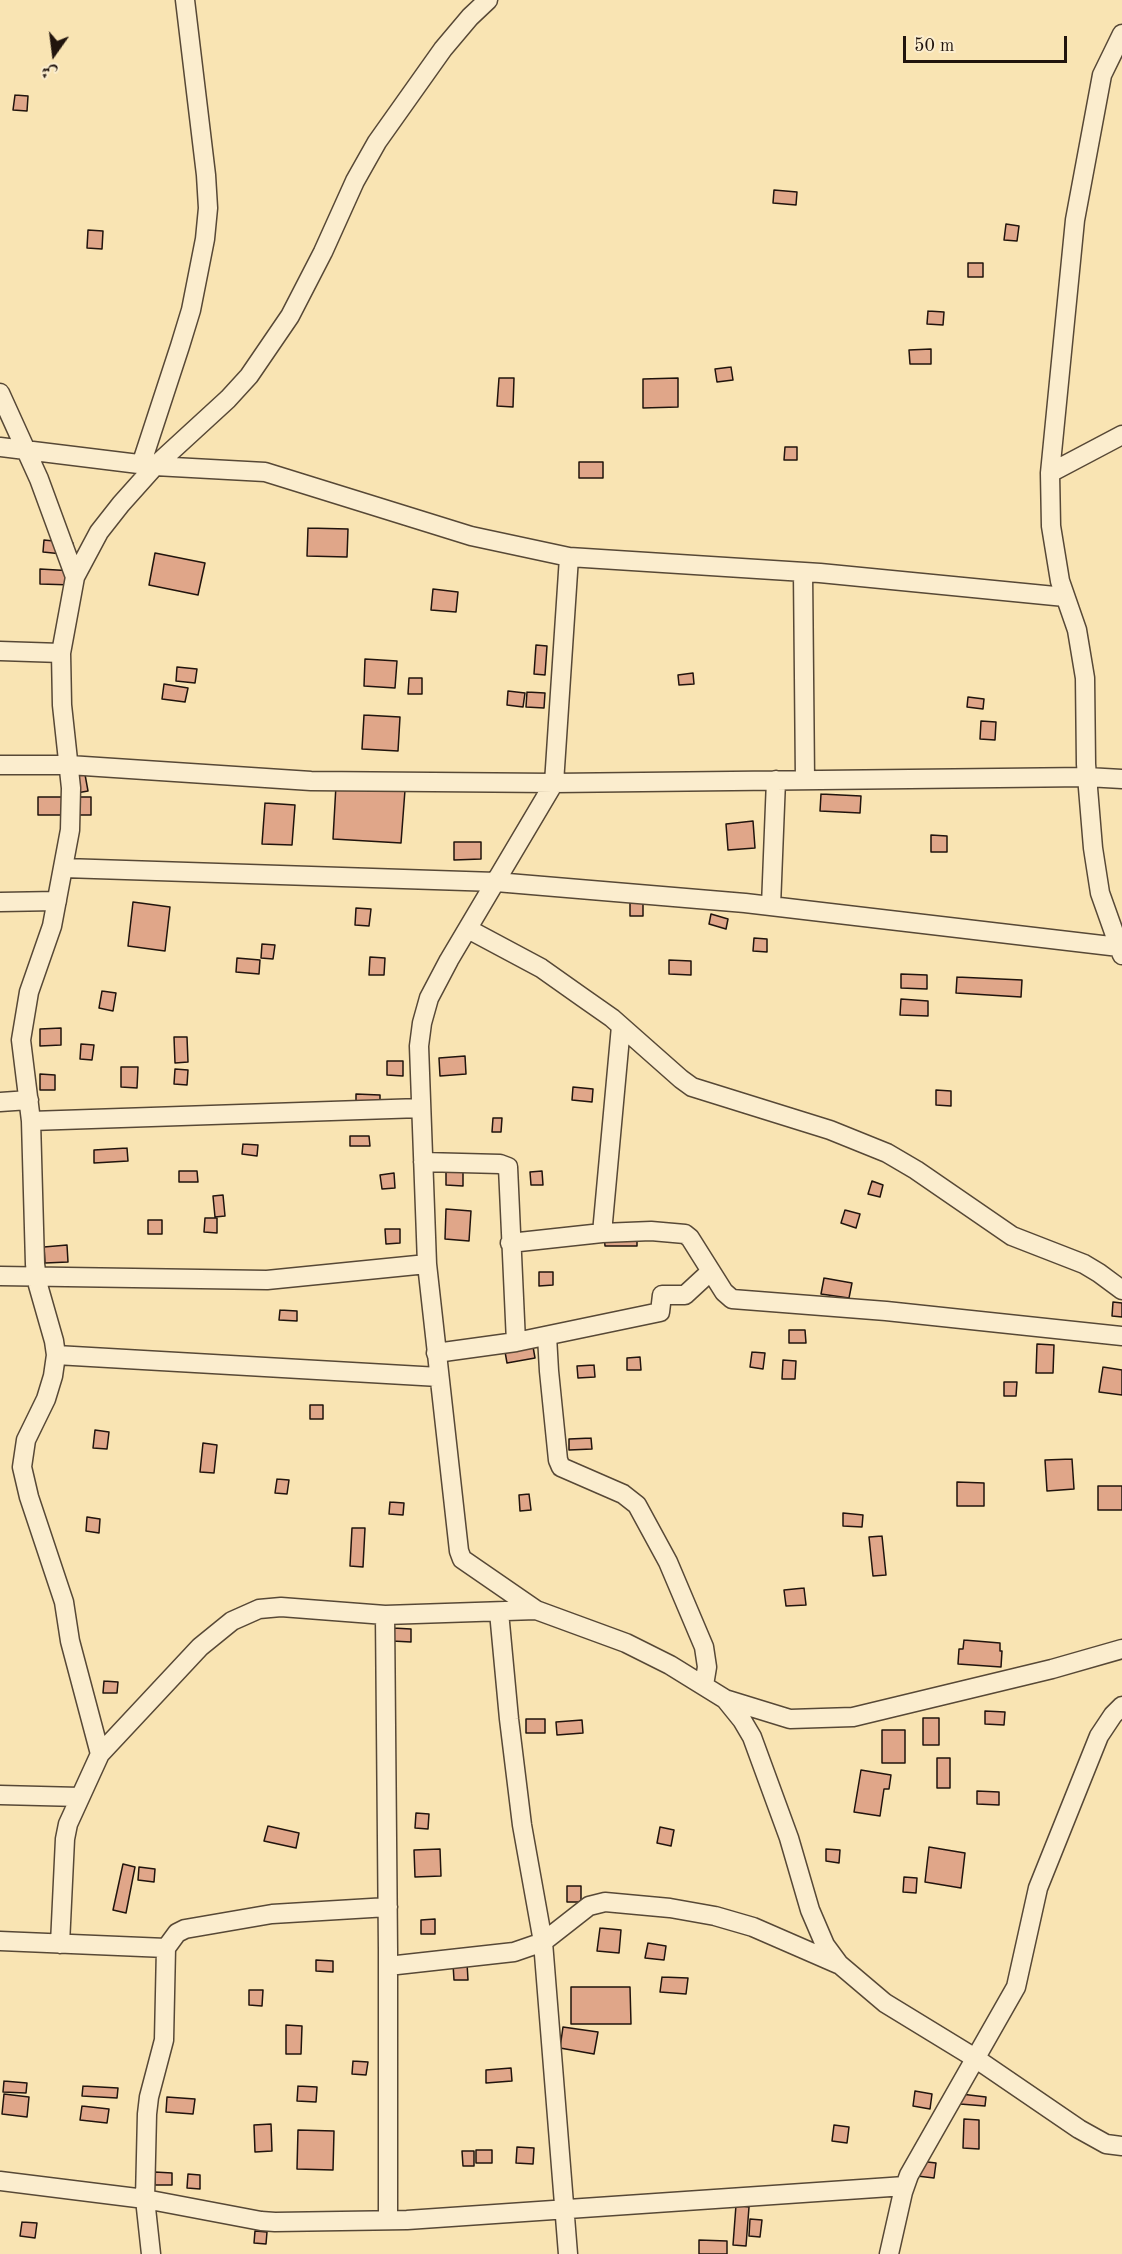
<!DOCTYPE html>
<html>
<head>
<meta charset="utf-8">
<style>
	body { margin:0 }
	#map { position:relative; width:1122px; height:2254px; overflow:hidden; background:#f9e4b3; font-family:"Old Standard TT",Amiri,serif }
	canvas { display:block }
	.north { position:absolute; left:24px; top:24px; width:60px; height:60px; -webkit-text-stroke:4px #fbedce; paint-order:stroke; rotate:194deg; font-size:16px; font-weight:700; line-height:24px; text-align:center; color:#21140d }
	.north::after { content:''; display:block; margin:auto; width:21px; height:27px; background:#21140d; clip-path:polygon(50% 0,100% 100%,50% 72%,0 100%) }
	.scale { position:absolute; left:903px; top:36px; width:164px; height:27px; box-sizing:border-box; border:3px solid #21140d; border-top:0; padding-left:8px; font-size:18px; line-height:21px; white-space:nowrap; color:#21140d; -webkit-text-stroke:4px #fbedce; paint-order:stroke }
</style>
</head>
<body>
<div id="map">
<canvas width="1122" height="2254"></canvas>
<div class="north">ش</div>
<div class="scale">50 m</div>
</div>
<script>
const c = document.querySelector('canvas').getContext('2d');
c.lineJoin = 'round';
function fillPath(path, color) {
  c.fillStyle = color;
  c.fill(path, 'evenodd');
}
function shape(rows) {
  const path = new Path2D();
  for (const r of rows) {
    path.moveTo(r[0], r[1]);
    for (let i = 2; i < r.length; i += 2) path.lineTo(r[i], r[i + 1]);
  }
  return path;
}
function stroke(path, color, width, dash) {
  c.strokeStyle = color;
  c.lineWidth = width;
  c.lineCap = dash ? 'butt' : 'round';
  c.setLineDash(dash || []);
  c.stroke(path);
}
const building = shape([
	[15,95,28,96,27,111,13,110,15,95],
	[774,190,797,192,796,205,773,203,774,190],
	[1006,224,1019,226,1017,241,1004,240,1006,224],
	[88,230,103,231,102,249,87,248,88,230],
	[968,263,983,263,983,277,968,277,968,263],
	[928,311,944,312,943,325,927,324,928,311],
	[931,349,931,364,910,364,909,350,931,349],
	[731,367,733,380,717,382,715,369,731,367],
	[499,378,514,378,513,407,497,406,499,378],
	[678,378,678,407,643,408,643,379,678,378],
	[785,447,797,447,797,460,784,460,785,447],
	[579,462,603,462,603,478,579,478,579,462],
	[308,528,348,529,347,557,307,556,308,528],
	[44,540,73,543,72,555,43,552,44,540],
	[155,553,205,563,198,595,149,585,155,553],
	[40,569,74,571,73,585,40,584,40,569],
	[433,589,458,592,456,612,431,610,433,589],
	[536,645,547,646,545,675,534,674,536,645],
	[365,659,397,661,395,688,364,686,365,659],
	[177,667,197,669,195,683,176,681,177,667],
	[693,673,694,684,679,685,678,675,693,673],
	[409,678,422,678,422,694,408,694,409,678],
	[164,684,188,688,185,702,162,699,164,684],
	[508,691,525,693,523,707,507,705,508,691],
	[527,692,545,693,544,708,526,707,527,692],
	[968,697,984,699,983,709,967,707,968,697],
	[364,715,400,717,398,751,362,749,364,715],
	[981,721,996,722,995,740,980,739,981,721],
	[84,769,88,791,65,795,61,773,84,769],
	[336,785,405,790,401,843,333,839,336,785],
	[821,794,861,796,860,813,820,811,821,794],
	[38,797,91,797,91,815,38,815,38,797],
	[265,803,295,805,292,845,262,844,265,803],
	[753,821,755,848,728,850,726,824,753,821],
	[931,835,947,836,947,852,931,852,931,835],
	[454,842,481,842,481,859,454,860,454,842],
	[133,902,170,907,165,951,128,946,133,902],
	[630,902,643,902,643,916,630,916,630,902],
	[356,908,371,909,369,926,355,925,356,908],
	[711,914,728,919,726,929,709,924,711,914],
	[754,938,767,939,767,952,753,951,754,938],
	[262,944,275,945,273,959,261,958,262,944],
	[370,957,385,958,384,975,369,975,370,957],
	[237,958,260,960,259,974,236,972,237,958],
	[669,960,691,961,691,975,669,974,669,960],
	[901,974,927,975,927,989,901,988,901,974],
	[957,977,1022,980,1021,997,956,993,957,977],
	[102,991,116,993,113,1011,99,1008,102,991],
	[901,999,928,1001,928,1016,900,1015,901,999],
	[61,1028,61,1045,40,1046,40,1029,61,1028],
	[174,1037,187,1037,188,1062,175,1063,174,1037],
	[81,1044,94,1045,92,1060,80,1059,81,1044],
	[465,1056,466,1074,440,1076,439,1058,465,1056],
	[387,1061,403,1061,403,1076,387,1075,387,1061],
	[121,1067,138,1067,137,1088,121,1087,121,1067],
	[175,1069,188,1070,187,1085,174,1084,175,1069],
	[40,1074,55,1075,55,1090,40,1090,40,1074],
	[573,1087,593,1089,592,1102,572,1100,573,1087],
	[936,1090,951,1091,951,1106,936,1105,936,1090],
	[356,1094,380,1095,380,1112,356,1111,356,1094],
	[493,1118,502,1118,501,1132,492,1132,493,1118],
	[350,1136,369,1136,370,1146,350,1146,350,1136],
	[243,1144,258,1145,257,1156,242,1154,243,1144],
	[127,1148,128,1161,94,1163,94,1150,127,1148],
	[179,1171,197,1171,198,1182,179,1182,179,1171],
	[446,1171,463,1171,463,1186,446,1185,446,1171],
	[542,1171,543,1185,531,1185,530,1172,542,1171],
	[394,1173,395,1188,382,1189,380,1175,394,1173],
	[872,1181,883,1185,880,1197,868,1194,872,1181],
	[223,1195,225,1216,215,1217,213,1196,223,1195],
	[446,1209,471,1211,469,1241,445,1239,446,1209],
	[845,1210,860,1214,856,1228,841,1223,845,1210],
	[205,1218,217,1218,217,1233,204,1232,205,1218],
	[148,1220,162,1220,162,1234,148,1234,148,1220],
	[385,1229,400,1229,400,1243,386,1244,385,1229],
	[637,1233,637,1246,605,1246,604,1234,637,1233],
	[67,1245,68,1262,45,1263,44,1247,67,1245],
	[539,1272,553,1272,553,1285,539,1286,539,1272],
	[824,1278,852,1283,849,1298,821,1294,824,1278],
	[1113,1302,1122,1303,1122,1317,1112,1316,1113,1302],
	[280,1310,297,1311,297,1321,279,1320,280,1310],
	[789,1330,805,1330,806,1343,789,1343,789,1330],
	[532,1341,535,1358,507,1363,504,1346,532,1341],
	[1037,1344,1054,1345,1053,1373,1036,1373,1037,1344],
	[752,1352,765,1353,763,1369,750,1367,752,1352],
	[640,1357,641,1370,627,1370,627,1358,640,1357],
	[783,1360,796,1361,795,1379,782,1379,783,1360],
	[594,1365,595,1377,578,1378,577,1366,594,1365],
	[1103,1367,1122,1370,1122,1395,1099,1392,1103,1367],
	[1004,1382,1017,1382,1016,1396,1004,1396,1004,1382],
	[310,1405,323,1405,323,1419,310,1419,310,1405],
	[95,1430,109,1432,107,1449,93,1448,95,1430],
	[591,1438,592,1449,569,1450,569,1439,591,1438],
	[203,1443,217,1445,214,1473,200,1472,203,1443],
	[1072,1459,1074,1489,1047,1491,1045,1460,1072,1459],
	[277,1479,289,1480,287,1494,275,1493,277,1479],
	[957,1482,984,1483,984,1506,957,1506,957,1482],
	[1098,1486,1122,1486,1122,1510,1098,1510,1098,1486],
	[529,1494,531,1510,520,1511,519,1495,529,1494],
	[390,1502,404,1503,403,1515,389,1514,390,1502],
	[843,1513,863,1515,862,1527,843,1526,843,1513],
	[87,1517,100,1519,99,1533,86,1531,87,1517],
	[352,1528,365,1528,363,1567,350,1566,352,1528],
	[882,1536,886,1575,873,1576,869,1537,882,1536],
	[804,1588,806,1605,786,1606,784,1590,804,1588],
	[393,1628,411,1629,411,1642,392,1641,393,1628],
	[964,1640,1000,1643,1000,1651,1002,1651,1001,1667,958,1664,959,1649,963,1649,964,1640],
	[104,1681,118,1682,117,1693,103,1693,104,1681],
	[985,1711,1005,1712,1004,1725,985,1724,985,1711],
	[923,1718,939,1718,939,1745,923,1745,923,1718],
	[526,1719,545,1719,545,1733,526,1733,526,1719],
	[582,1720,583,1733,557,1735,556,1722,582,1720],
	[882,1730,905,1730,905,1763,882,1763,882,1730],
	[937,1758,950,1758,950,1788,937,1788,937,1758],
	[861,1770,891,1775,889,1789,884,1789,880,1816,854,1812,861,1770],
	[977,1791,999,1792,999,1805,977,1804,977,1791],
	[416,1813,429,1814,428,1829,415,1828,416,1813],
	[268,1826,299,1833,296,1848,264,1841,268,1826],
	[660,1827,674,1830,671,1846,657,1843,660,1827],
	[929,1847,965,1853,961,1888,925,1882,929,1847],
	[440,1849,441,1876,415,1877,414,1850,440,1849],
	[826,1849,840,1850,839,1863,826,1861,826,1849],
	[123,1864,135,1867,126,1913,113,1910,123,1864],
	[139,1867,155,1869,154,1882,138,1880,139,1867],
	[904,1877,917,1878,916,1893,903,1892,904,1877],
	[567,1886,581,1886,581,1902,567,1902,567,1886],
	[435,1919,435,1934,421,1934,421,1920,435,1919],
	[600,1928,621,1930,619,1953,597,1951,600,1928],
	[648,1943,666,1946,664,1960,645,1958,648,1943],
	[316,1960,333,1961,333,1972,316,1971,316,1960],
	[467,1963,468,1980,454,1980,453,1964,467,1963],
	[662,1977,688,1978,686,1994,660,1992,662,1977],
	[571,1987,630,1987,631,2024,571,2024,571,1987],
	[249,1990,263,1990,262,2006,249,2005,249,1990],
	[286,2025,302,2026,301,2054,286,2054,286,2025],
	[563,2027,598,2032,594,2054,560,2048,563,2027],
	[353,2061,368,2062,366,2075,352,2074,353,2061],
	[511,2068,512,2081,486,2083,486,2070,511,2068],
	[4,2081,27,2083,26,2093,3,2092,4,2081],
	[83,2086,118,2088,117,2098,82,2096,83,2086],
	[298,2086,317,2087,316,2102,297,2101,298,2086],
	[915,2091,932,2094,930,2109,913,2106,915,2091],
	[4,2094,29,2097,27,2117,2,2114,4,2094],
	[961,2094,986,2097,985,2106,960,2104,961,2094],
	[167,2097,195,2099,193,2114,166,2112,167,2097],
	[82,2106,109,2109,107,2123,80,2120,82,2106],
	[964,2119,979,2120,979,2149,963,2148,964,2119],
	[271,2124,272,2151,255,2152,254,2125,271,2124],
	[834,2125,849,2127,847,2143,832,2141,834,2125],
	[298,2130,334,2131,333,2170,297,2169,298,2130],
	[517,2147,534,2148,533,2164,516,2163,517,2147],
	[476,2150,492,2150,492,2163,476,2163,476,2150],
	[462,2151,474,2151,474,2166,463,2166,462,2151],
	[919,2161,936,2163,934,2178,917,2176,919,2161],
	[155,2172,172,2173,172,2185,155,2185,155,2172],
	[188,2174,200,2175,200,2189,187,2188,188,2174],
	[736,2205,749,2207,746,2246,733,2245,736,2205],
	[750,2219,762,2220,760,2237,749,2236,750,2219],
	[22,2222,37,2223,35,2238,20,2236,22,2222],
	[255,2231,267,2232,266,2244,254,2243,255,2231],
	[699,2240,727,2241,727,2254,699,2254,699,2240]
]);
const street = shape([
	[1122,34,1102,75,1075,220,1050,473,1051,526,1060,581,1077,630,1085,678,1086,764,1093,848,1100,893,1122,955],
	[0,393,39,479,75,577],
	[0,447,155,466,265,472,471,536,569,557,820,573,1065,597],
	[141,465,180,346,191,310,205,239,208,208,206,175,185,0],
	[1050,473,1122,435],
	[569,557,554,783,449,960,429,998,422,1023,419,1046,427,1264,459,1551,462,1559,536,1610,626,1643,670,1665,725,1699,742,1720,752,1737,789,1838,810,1910,825,1945,839,1964,885,2003,975,2058,1079,2129,1106,2144,1122,2146],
	[803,572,805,780],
	[0,651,61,653],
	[0,765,69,765,311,781,554,783,1087,777,1122,779],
	[64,868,496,882,745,903,1119,947],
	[0,902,57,901],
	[771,906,776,780],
	[468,929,541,968,582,997,612,1018,681,1079,692,1087,830,1130,887,1153,916,1170,1012,1236,1084,1264,1099,1273,1122,1290],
	[0,1102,29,1100],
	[31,1121,421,1108],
	[423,1162,500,1164,508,1167,516,1342],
	[602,1233,621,1026],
	[510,1243,602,1233,651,1231,685,1234,690,1238,724,1292,732,1299,886,1311,1122,1336],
	[0,1276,267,1280,427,1264],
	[547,1336,549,1371,558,1460,561,1467,623,1494,637,1505,668,1562,704,1647,707,1667,704,1685],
	[436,1353,516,1342,660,1312,662,1295,685,1295,711,1271],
	[56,1355,439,1377],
	[499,1612,509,1719,522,1825,543,1942,568,2254],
	[385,1615,388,1950,388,2220],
	[725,1699,790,1719,853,1717,1052,1669,1122,1649],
	[100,1754,200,1647,232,1621,259,1609,281,1607,385,1615,536,1610],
	[0,1795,80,1797],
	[0,1941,166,1948],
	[60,1944,65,1839,68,1824,100,1754,70,1641,64,1602,29,1497,22,1467,26,1440,46,1399,53,1376,56,1355,54,1341,38,1285,35,1264,31,1121,21,1040,29,992,52,926,70,830,71,788,62,705,61,653,75,577,99,532,121,504,155,466,228,399,249,376,290,316,323,252,355,181,377,142,443,49,470,17,488,0],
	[388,1966,514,1952,543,1942,589,1906,605,1902,670,1908,715,1916,753,1927,838,1964],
	[0,2181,145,2199,261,2221,275,2222,407,2220,905,2186],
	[151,2254,145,2199,147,2114,149,2097,164,2040,166,1948,177,1933,185,1929,272,1914,388,1907],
	[889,2254,903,2192,909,2175,1016,1987,1038,1888,1099,1736,1113,1715,1122,1706]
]);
fillPath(building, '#e0a689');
stroke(building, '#21140d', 1.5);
stroke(street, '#574836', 21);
stroke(street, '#fbedce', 18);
</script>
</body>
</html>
